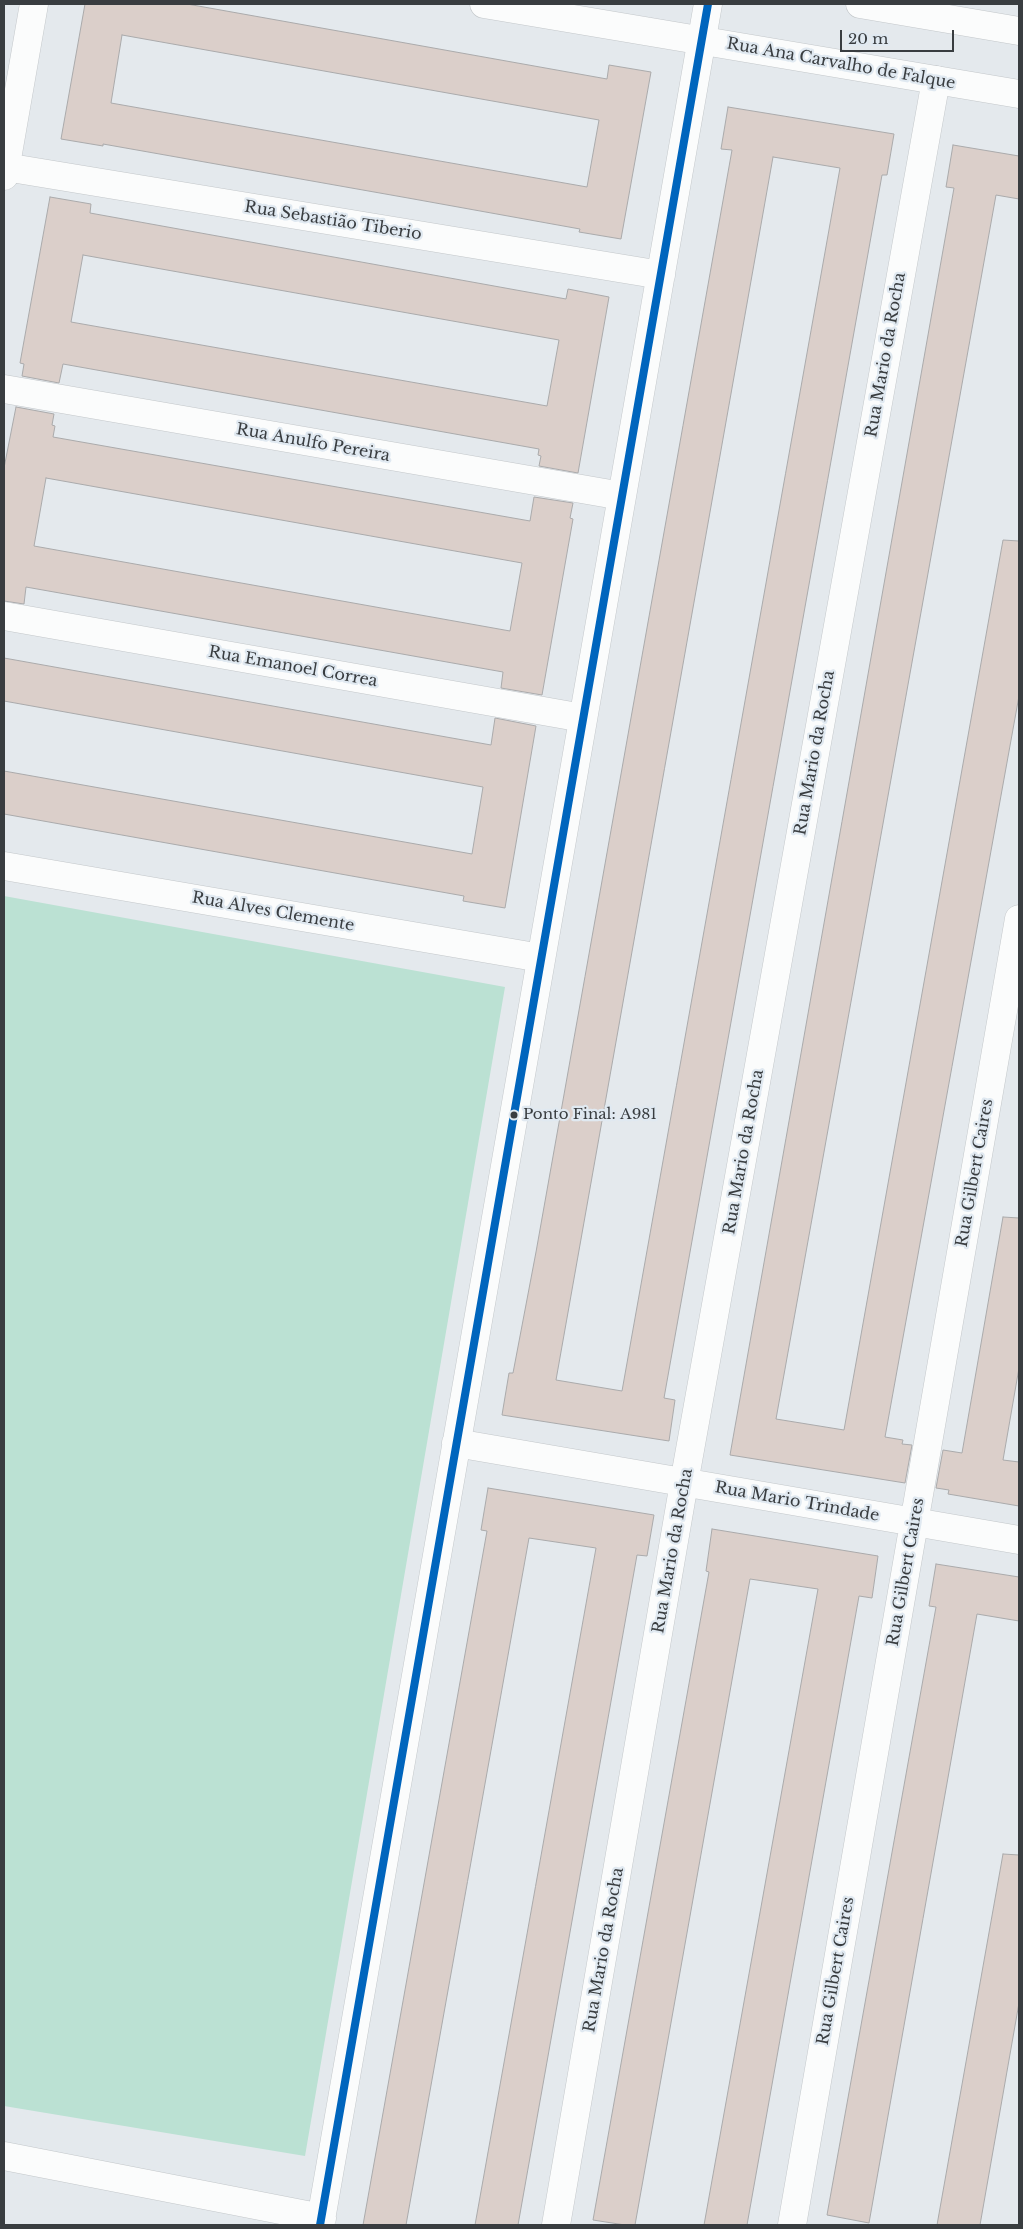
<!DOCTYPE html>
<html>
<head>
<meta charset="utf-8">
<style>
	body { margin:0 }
	#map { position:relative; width:1023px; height:2229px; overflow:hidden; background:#e4e9ed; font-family:"Libre Baskerville",serif }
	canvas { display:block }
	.frame { position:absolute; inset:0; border:5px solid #393d40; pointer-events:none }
	.scale { position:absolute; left:840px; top:30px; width:114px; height:22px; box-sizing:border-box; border:2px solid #393d40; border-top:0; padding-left:6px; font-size:15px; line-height:18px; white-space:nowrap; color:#393d40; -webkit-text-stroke:4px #e0e9f1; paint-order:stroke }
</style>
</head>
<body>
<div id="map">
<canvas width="1023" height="2229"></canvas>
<div class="frame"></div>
<div class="scale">20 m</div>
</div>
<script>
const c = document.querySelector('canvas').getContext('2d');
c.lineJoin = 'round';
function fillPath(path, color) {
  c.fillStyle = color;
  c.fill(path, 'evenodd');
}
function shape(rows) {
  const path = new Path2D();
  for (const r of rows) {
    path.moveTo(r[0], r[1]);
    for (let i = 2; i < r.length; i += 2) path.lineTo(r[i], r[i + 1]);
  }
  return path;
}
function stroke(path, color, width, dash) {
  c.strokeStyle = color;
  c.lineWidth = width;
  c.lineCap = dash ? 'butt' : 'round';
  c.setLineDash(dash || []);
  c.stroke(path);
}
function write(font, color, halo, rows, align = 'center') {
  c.font = font + ' "Libre Baskerville",serif';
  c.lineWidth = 4.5;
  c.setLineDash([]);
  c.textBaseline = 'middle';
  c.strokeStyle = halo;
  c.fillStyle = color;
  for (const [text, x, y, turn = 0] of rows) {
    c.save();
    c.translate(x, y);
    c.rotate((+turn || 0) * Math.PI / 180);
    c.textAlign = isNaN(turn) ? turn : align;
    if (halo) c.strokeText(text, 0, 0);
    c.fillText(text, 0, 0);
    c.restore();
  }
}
const green = shape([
	[4,896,505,987,305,2156,4,2106]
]);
const building = shape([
	[85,4,187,4,607,79,609,65,651,72,621,239,579,232,580,229,408,198,103,144,103,146,61,139,85,4],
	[122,35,599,120,587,187,111,103,122,35],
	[728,107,894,134,887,175,882,175,664,1398,675,1400,669,1441,502,1415,509,1373,513,1373,536,1252,732,150,721,149,728,107],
	[773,157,840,168,622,1391,556,1380,773,157],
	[953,145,1019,156,1019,199,996,195,776,1419,844,1430,1003,540,1019,541,1019,696,885,1437,903,1440,902,1444,912,1445,905,1483,730,1455,954,188,946,187,953,145],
	[50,197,91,204,90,213,566,299,568,289,609,297,578,473,539,466,541,456,538,455,539,449,63,364,59,383,22,376,24,364,20,363,50,197],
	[83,255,559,340,547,406,71,322,83,255],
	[16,407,54,414,52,425,55,426,53,437,530,521,534,497,573,503,570,518,573,519,542,695,501,688,503,672,26,587,24,604,4,601,4,468,16,407],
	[46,478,522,563,510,631,34,546,46,478],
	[4,658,491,745,495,718,536,726,505,908,463,901,464,896,4,814,4,771,472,854,483,787,4,701,4,658],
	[1003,1217,1019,1218,1019,1368,1003,1460,1019,1462,1019,1506,948,1494,949,1490,936,1488,943,1450,962,1453,1003,1217],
	[488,1488,654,1515,647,1556,637,1555,518,2225,475,2225,596,1548,529,1538,406,2225,363,2225,487,1531,481,1530,488,1488],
	[712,1529,878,1556,872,1598,859,1596,747,2225,704,2225,818,1589,750,1579,635,2225,625,2225,593,2220,709,1572,706,1571,712,1529],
	[936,1564,1019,1577,1019,1621,977,1614,869,2223,827,2215,936,1607,929,1606,936,1564],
	[1003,1854,1019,1855,1019,2003,980,2225,937,2225,1003,1854]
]);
const minor = shape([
	[5,167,661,275],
	[4,176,34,4],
	[4,389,622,496],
	[4,616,583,718],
	[4,866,541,958],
	[456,1443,1019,1540],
	[4,2156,322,2218],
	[320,2225,708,4],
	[556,2225,684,1483,936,80],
	[792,2225,1019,919]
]);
const tertiary = shape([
	[484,4,1019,94],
	[860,4,1019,31]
]);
const bus1 = shape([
	[320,2225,708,4]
]);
const markers = [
	[514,1115,4.5,"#393d40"]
];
const busNames = [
	["Ponto Final: A981",523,1115]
];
const streetNames = [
	["Rua Ana Carvalho de Falque",841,64,10],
	["Rua Sebastião Tiberio",333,221,9],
	["Rua Mario da Rocha",886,355,-80],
	["Rua Anulfo Pereira",313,443,10],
	["Rua Emanoel Correa",293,667,10],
	["Rua Mario da Rocha",815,753,-80],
	["Rua Alves Clemente",273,912,10],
	["Rua Mario da Rocha",744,1152,-80],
	["Rua Gilbert Caires",975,1173,-80],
	["Rua Mario Trindade",797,1502,10],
	["Rua Mario da Rocha",673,1551,-80],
	["Rua Gilbert Caires",906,1572,-80],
	["Rua Mario da Rocha",604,1950,-80],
	["Rua Gilbert Caires",836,1971,-80]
];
fillPath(green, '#bbe1d3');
fillPath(building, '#dbcfca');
stroke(building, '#aaaaab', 1);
stroke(minor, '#c3c7ca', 29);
stroke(tertiary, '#c3c7ca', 29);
stroke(minor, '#fbfcfc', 28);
stroke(tertiary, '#fbfcfc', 28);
stroke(bus1, '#0065bd', 8);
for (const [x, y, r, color] of markers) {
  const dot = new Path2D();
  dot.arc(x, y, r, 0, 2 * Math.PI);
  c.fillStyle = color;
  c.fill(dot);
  stroke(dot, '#e0e9f1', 2);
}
write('15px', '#393d40', '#e0e9f1', busNames, 'left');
write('16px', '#393d40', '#e0e9f1', streetNames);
</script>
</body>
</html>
